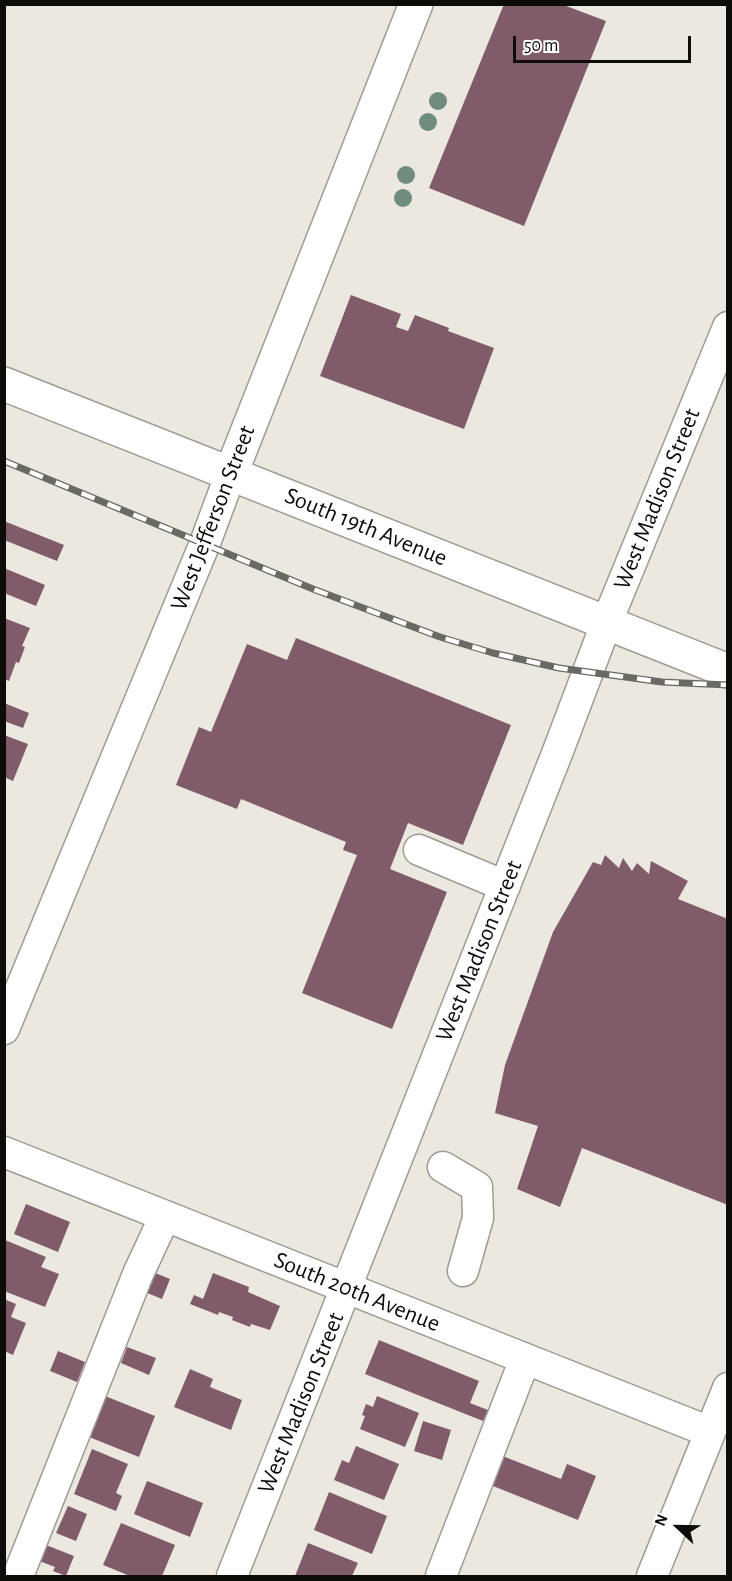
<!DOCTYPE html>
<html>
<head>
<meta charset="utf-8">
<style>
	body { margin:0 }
	#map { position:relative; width:732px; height:1581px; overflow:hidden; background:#ebe8df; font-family:"Alegreya Sans",sans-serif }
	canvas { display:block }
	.frame { position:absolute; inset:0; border:6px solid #0d0c09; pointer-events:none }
	.north { position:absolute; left:648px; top:1497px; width:60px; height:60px; -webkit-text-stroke:4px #fff; paint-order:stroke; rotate:292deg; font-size:16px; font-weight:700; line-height:24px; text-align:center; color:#0d0c09 }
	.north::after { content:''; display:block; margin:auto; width:21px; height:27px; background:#0d0c09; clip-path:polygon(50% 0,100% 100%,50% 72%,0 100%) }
	.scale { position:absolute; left:513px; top:36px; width:178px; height:27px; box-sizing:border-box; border:3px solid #0d0c09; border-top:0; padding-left:8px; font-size:18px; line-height:21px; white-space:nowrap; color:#0d0c09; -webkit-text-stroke:4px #fff; paint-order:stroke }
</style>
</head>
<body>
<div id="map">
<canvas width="732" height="1581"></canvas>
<div class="frame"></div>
<div class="north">N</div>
<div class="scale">50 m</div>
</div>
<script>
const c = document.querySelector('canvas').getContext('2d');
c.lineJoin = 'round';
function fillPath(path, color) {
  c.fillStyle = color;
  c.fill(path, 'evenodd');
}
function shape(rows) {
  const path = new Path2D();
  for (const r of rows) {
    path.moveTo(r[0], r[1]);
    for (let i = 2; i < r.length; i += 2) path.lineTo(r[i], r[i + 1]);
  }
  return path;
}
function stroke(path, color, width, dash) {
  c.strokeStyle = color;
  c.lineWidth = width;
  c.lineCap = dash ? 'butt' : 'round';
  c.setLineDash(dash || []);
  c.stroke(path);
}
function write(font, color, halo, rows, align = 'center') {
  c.font = font + ' "Alegreya Sans",sans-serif';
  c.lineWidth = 6;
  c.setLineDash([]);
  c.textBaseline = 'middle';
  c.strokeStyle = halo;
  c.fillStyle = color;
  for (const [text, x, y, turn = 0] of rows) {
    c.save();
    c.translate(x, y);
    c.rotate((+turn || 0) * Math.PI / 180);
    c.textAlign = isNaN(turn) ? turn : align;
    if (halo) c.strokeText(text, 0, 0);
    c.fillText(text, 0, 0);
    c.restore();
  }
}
const building = shape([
	[504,4,561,4,606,21,524,226,429,188],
	[351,295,401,314,396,327,408,331,415,315,449,328,448,331,494,348,464,429,320,376],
	[4,521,64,545,57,561,4,540],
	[4,568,45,585,36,606,4,593],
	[4,618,30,628,22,646,25,647,19,663,16,662,9,681,4,679],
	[296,638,511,725,463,845,408,823,390,869,447,892,392,1029,302,993,357,855,343,850,346,842,241,799,237,809,176,785,199,727,211,732,247,644,287,660],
	[4,703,29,713,23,728,4,721],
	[4,735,28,744,13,781,4,777],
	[605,855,619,868,623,858,632,871,637,863,649,874,651,861,688,881,678,899,728,919,728,1205,582,1148,560,1207,517,1189,538,1126,495,1113,505,1065,553,932,593,862,601,865],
	[26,1204,70,1222,58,1252,14,1234],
	[5,1240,46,1257,41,1267,59,1274,45,1307,4,1291],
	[148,1270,170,1279,162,1299,140,1290],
	[213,1273,249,1287,248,1292,280,1306,270,1330,251,1324,250,1327,232,1320,233,1317,219,1312,218,1315,190,1304,194,1295,203,1299],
	[4,1299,16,1304,11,1317,26,1323,13,1355,4,1351],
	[379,1340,479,1381,470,1403,488,1410,483,1421,365,1374],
	[127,1347,156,1358,149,1375,121,1363],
	[58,1351,85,1362,77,1382,50,1371],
	[190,1369,213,1379,210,1387,242,1400,231,1430,174,1407],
	[100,1394,155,1416,139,1457,84,1435],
	[377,1396,419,1413,405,1447,360,1429,365,1416,362,1415,366,1404,373,1407],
	[423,1421,451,1430,442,1460,414,1451],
	[356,1446,399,1464,384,1500,334,1480,342,1460,349,1463],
	[92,1449,128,1464,116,1493,122,1496,116,1511,74,1494],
	[500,1455,561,1479,567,1464,596,1476,578,1520,488,1484],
	[147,1481,203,1503,190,1537,134,1514],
	[329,1492,387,1516,372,1554,314,1530],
	[68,1506,87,1514,76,1541,56,1533],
	[121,1523,175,1545,162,1576,130,1576,103,1565],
	[41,1543,74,1556,66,1576,53,1571,55,1567,34,1559],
	[308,1543,358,1563,352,1576,295,1576]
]);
const minor = shape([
	[419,850,505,886],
	[4,1029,205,543,231,473],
	[4,1152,710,1432],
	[443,1167,477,1187,478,1218,463,1271],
	[18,1576,138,1274,165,1216],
	[232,1576,558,751,606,624,728,327],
	[441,1576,525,1359],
	[652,1576,728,1388]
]);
const major = shape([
	[4,384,728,671],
	[231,473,416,4]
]);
const rail = shape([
	[4,461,313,589,440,637,493,653,559,668,662,682,728,685]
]);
const trees = [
	[438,101],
	[428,122],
	[406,175],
	[403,198]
];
const streetNames = [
	["West Madison Street",657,499,-68],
	["West Jefferson Street",213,518,-69],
	["South 19th Avenue",366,527,22],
	["West Madison Street",479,951,-68],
	["South 20th Avenue",357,1292,22],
	["West Madison Street",301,1403,-68]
];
fillPath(building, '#805c6a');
stroke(minor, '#9e9b92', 33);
stroke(major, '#9e9b92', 36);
stroke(minor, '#fff', 30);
stroke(major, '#fff', 33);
stroke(rail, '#6b6963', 7);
stroke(rail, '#fff', 4.5, [14]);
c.fillStyle = '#6f8c7e';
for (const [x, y] of trees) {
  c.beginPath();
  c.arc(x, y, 9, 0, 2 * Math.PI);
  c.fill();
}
write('24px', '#0d0c09', '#fff', streetNames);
</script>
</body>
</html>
